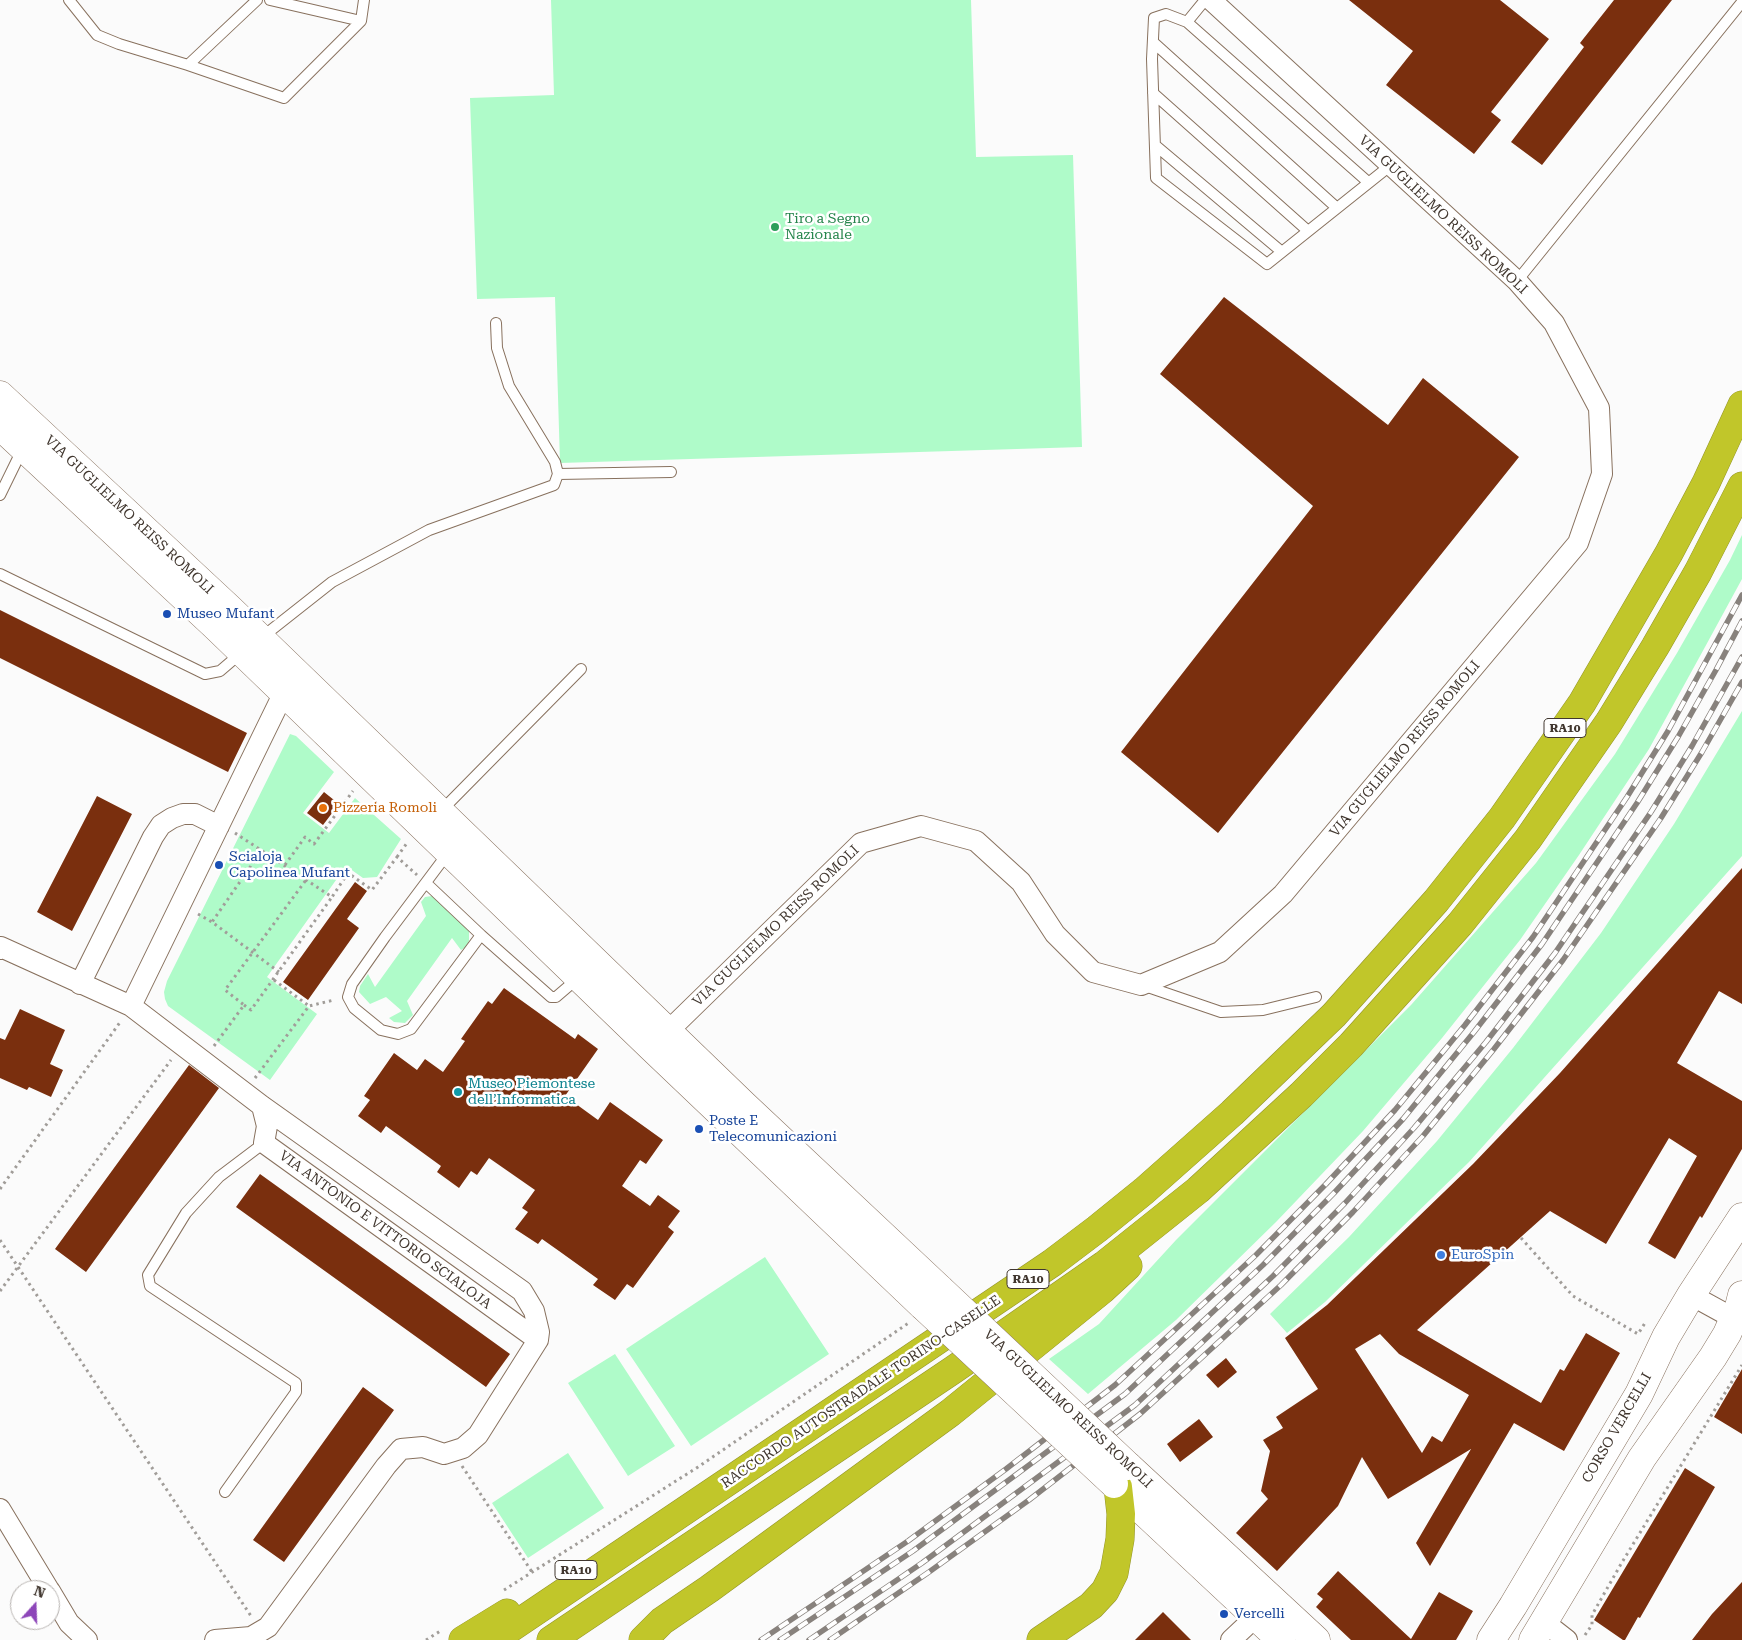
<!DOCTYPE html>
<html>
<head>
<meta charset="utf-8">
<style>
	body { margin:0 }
	#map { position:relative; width:1742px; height:1640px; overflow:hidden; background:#fbfbfb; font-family:"Roboto Serif",serif }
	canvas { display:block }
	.north { position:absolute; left:10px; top:1580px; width:50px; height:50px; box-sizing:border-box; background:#fff; border:1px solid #b3afac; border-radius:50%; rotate:20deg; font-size:14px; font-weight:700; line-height:20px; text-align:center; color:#41372f }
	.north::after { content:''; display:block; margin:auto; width:18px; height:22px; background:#8d46b9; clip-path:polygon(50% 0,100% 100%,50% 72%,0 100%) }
</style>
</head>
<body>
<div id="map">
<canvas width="1742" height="1640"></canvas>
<div class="north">N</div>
</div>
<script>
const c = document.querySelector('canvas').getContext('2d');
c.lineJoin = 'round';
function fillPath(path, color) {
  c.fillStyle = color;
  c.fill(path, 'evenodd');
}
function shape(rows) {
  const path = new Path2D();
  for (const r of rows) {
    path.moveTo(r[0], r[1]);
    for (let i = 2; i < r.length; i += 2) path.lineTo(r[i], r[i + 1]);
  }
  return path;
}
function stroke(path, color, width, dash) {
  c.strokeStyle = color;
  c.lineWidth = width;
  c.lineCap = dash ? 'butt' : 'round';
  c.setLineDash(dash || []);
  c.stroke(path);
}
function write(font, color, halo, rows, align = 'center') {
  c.font = font + ' "Roboto Serif",serif';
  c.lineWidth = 5;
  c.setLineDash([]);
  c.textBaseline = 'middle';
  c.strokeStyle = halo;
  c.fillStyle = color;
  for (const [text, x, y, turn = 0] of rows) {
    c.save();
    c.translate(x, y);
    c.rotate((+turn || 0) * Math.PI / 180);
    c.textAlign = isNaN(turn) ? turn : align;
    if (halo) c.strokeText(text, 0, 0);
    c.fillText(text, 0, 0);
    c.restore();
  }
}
const green = shape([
	[551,0,971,0,976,157,1073,155,1082,447,560,463,555,297,477,299,470,98,554,95],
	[1742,535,1742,579,1705,647,1649,749,1579,855,1520,940,1442,1038,1363,1131,1276,1222,1176,1320,1088,1394,1049,1359,1099,1324,1176,1240,1411,1005,1536,863,1615,754,1677,653,1730,560],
	[1742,711,1742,856,1469,1162,1325,1302,1287,1333,1270,1314,1349,1237,1437,1141,1513,1048,1601,933,1674,824],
	[290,734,296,736,334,772,303,813,329,833,355,798,401,839,377,877,363,878,346,866,267,977,317,1014,270,1080,168,1006,165,999,164,992,167,981],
	[432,896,437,897,469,929,469,941,466,947,461,950,452,938,407,1001,413,1015,405,1023,394,1022,389,1018,402,1011,386,997,370,1004,359,992,360,986,368,974,375,987,426,916,421,902,425,897],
	[765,1257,829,1354,691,1446,626,1349],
	[615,1354,675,1446,628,1476,568,1383],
	[568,1453,604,1508,528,1558,492,1503]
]);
const building = shape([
	[1349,0,1500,0,1549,39,1491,112,1501,120,1474,154,1386,85,1413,51],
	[1614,0,1672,0,1542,165,1511,142,1584,47,1580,43],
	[1224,297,1388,425,1423,378,1519,457,1218,833,1121,752,1313,506,1160,374],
	[0,610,247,733,228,772,0,658],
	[324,792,339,804,323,825,307,813],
	[97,796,132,814,72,931,37,912],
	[1742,868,1742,1004,1719,991,1677,1063,1742,1101,1742,1149,1702,1218,1700,1216,1675,1259,1648,1243,1697,1156,1669,1138,1606,1244,1550,1211,1417,1330,1541,1403,1560,1369,1564,1371,1586,1333,1620,1353,1564,1451,1514,1423,1430,1566,1416,1543,1471,1449,1388,1499,1362,1457,1338,1506,1277,1571,1236,1533,1268,1499,1261,1491,1270,1451,1263,1440,1283,1428,1276,1417,1318,1389,1285,1338,1327,1305,1473,1164,1560,1073],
	[1380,1334,1399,1354,1469,1395,1442,1442,1432,1436,1422,1453,1355,1349],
	[355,882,367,891,347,919,359,928,308,1000,283,982],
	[504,988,575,1039,578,1034,598,1049,565,1096,598,1120,610,1102,663,1140,646,1164,640,1160,622,1186,650,1206,658,1195,680,1211,668,1227,674,1232,633,1288,627,1284,615,1300,593,1285,598,1279,559,1251,542,1239,538,1244,515,1229,528,1212,522,1208,535,1190,489,1158,477,1175,471,1171,459,1188,437,1172,441,1166,386,1126,381,1133,358,1116,370,1100,364,1096,394,1053,417,1070,425,1059,443,1072,465,1041,461,1039,488,1001,492,1004],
	[20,1009,65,1030,50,1064,63,1070,51,1097,29,1087,27,1090,0,1078,0,1038,5,1040],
	[189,1065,219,1088,86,1272,55,1249],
	[260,1174,510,1354,486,1387,236,1207],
	[1226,1358,1237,1372,1218,1388,1206,1375],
	[1742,1369,1742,1434,1714,1417],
	[363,1387,394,1410,284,1562,253,1540],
	[1199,1419,1213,1437,1180,1462,1167,1444],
	[1685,1468,1715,1487,1640,1618,1638,1617,1625,1640,1623,1640,1594,1620],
	[1338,1571,1411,1639,1439,1592,1473,1611,1456,1640,1351,1640,1316,1607,1323,1599,1317,1594],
	[1742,1582,1742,1640,1692,1640,1712,1614],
	[1163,1612,1191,1640,1135,1640]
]);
const path = shape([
	[235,833,332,897,348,873,372,890,397,857,417,875],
	[262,850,212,922,279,972],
	[397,857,407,843],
	[285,865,305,837,314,844,353,791],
	[198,914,212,922],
	[274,980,309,1006],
	[244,1005,251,1010,332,897],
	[214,1046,244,1005,225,990,306,880],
	[255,1078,309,1006,334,1000],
	[0,1189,121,1021],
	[1521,1238,1573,1296,1638,1334,1645,1323],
	[0,1240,251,1616],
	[0,1291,171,1060],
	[462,1466,532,1572],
	[504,1590,698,1467,910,1322],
	[1585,1635,1592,1625,1592,1615,1621,1564,1742,1365],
	[426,1640,442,1630]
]);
const lane = shape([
	[69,0,97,35,119,44,188,65,257,0],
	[270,0,361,21],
	[1205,0,1187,22,1166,14,1154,18,1152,59,1156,178,1267,264,1391,165],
	[1187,22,1368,182],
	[1153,42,1337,208],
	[188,65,284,98,361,21,364,0],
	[1153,93,1308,231],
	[1155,145,1282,252],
	[1517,281,1742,2],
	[558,474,671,472],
	[0,495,23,448],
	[0,574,205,674,220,671,241,653],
	[261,638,332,582,429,530,554,485,558,474,555,462,509,386,497,348,496,323],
	[441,811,581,669],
	[426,883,481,935,411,1029,398,1034,381,1030,354,1008,348,997,352,984,385,937,448,853],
	[481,935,551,997,556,997,577,979],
	[1142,985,1221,1012,1263,1010,1316,997],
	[225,1492,296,1392,296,1383,150,1286,148,1275,186,1213,219,1177,264,1143]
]);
const street = shape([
	[0,949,1,947,131,1006,262,1106,522,1291,534,1311,539,1332,538,1340,478,1435,463,1448,444,1454,423,1447,401,1449,386,1466,268,1627,251,1637,215,1640],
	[80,984,153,837,161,825,172,818,183,814,195,814,219,826],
	[131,1006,289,682],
	[658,1041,861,843,921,826,976,841,1021,882,1055,934,1093,972,1141,985,1220,952,1283,894,1578,543,1602,474,1599,408,1554,323,1517,281,1211,0],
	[262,1106,267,1126,264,1143,538,1340],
	[1691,1295,1742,1323],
	[0,1509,49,1590],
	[50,1591,69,1623,87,1640],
	[1544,1622,1567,1640],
	[1231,1640,1266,1607]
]);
const secondary = shape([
	[0,395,230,609,744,1105,940,1289],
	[0,426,215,626,651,1047,923,1306],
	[1128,1466,1316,1640],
	[1114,1484,1281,1640],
	[1491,1640,1513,1606,1639,1394,1666,1337,1691,1295,1742,1217],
	[1533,1640,1642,1458,1713,1357,1727,1334,1739,1307,1742,1295]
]);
const highway = shape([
	[463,1640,507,1613],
	[493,1640,1052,1263,1097,1229,1144,1191,1232,1113,1334,1015,1436,901,1502,818,1582,703,1669,553,1706,483,1742,405],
	[551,1640,953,1370,1104,1265,1198,1190,1301,1095,1351,1045,1460,924,1528,839,1609,722,1655,647,1698,572,1742,486],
	[643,1640,662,1621,709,1589,950,1413,1102,1290,1128,1266],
	[1041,1640,1091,1606,1105,1591,1114,1573,1120,1539,1121,1514,1118,1487]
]);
const rail = shape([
	[761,1640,908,1541,1006,1469,1115,1385,1256,1255,1326,1184,1395,1110,1465,1025,1533,937,1627,797,1668,731,1742,595],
	[780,1640,913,1551,1125,1394,1263,1265,1334,1193,1403,1119,1474,1032,1542,944,1637,803,1678,737,1716,670,1742,621],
	[809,1640,922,1563,1135,1405,1273,1276,1345,1203,1414,1128,1486,1042,1555,953,1651,812,1692,746,1742,657],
	[830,1640,929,1572,1029,1500,1140,1414,1281,1285,1353,1212,1423,1136,1494,1049,1563,960,1661,818,1702,752,1742,682]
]);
const secondaryBridge = shape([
	[940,1289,1128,1466],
	[923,1306,1114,1484]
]);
const markers = [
	[775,227,5,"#2e9e5b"],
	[167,614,5,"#1a4fb4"],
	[323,808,5,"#e8710a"],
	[219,865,5,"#1a4fb4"],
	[458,1092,5,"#0f9aa8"],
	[699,1129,5,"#1a4fb4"],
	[1441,1255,5,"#3f7fe0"],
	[1224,1614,5,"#1a4fb4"]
];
const shields = [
	[1565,728,42],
	[1028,1279,42],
	[576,1570,42]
];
const shieldNames = [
	["RA10",1565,728],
	["RA10",1028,1279],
	["RA10",576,1570]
];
const streetNames = [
	["VIA GUGLIELMO REISS ROMOLI",1443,215,43],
	["VIA GUGLIELMO REISS ROMOLI",129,515,43],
	["VIA GUGLIELMO REISS ROMOLI",1405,749,-50],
	["VIA GUGLIELMO REISS ROMOLI",776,926,-44],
	["VIA ANTONIO E VITTORIO SCIALOJA",385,1230,36],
	["RACCORDO AUTOSTRADALE TORINO-CASELLE",861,1392,-34],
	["VIA GUGLIELMO REISS ROMOLI",1068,1409,43],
	["CORSO VERCELLI",1617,1428,-60]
];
const leisureNames = [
	["Tiro a Segno",785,219],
	["Nazionale",785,235]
];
const transitNames = [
	["Museo Mufant",177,614],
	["Scialoja",229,857],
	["Capolinea Mufant",229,873],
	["Poste E",709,1121],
	["Telecomunicazioni",709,1137],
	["Vercelli",1234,1614]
];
const foodNames = [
	["Pizzeria Romoli",333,808]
];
const cultureNames = [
	["Museo Piemontese",468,1084],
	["dell’Informatica",468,1100]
];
const shopNames = [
	["EuroSpin",1451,1255]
];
fillPath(green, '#affbc9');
fillPath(building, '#7a2f0e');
stroke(lane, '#88715e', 12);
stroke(street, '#88715e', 22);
stroke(secondary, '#88715e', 29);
stroke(highway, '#94942c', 29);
stroke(path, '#a19d99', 3, [2.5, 4]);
stroke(lane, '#fff', 10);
stroke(street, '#fff', 20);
stroke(secondary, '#fff', 28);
stroke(highway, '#c1c62a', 28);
stroke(rail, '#88827d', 5.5);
stroke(rail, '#fff', 4, [11]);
stroke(secondaryBridge, '#88715e', 29, []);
stroke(secondaryBridge, '#fff', 28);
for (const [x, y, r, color] of markers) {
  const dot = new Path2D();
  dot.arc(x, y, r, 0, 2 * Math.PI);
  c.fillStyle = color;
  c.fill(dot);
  stroke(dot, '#fff', 2);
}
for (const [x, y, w] of shields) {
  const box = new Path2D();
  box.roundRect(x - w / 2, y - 9.5, w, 19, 4);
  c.fillStyle = '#fff';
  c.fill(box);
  stroke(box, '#41372f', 1);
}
write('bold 12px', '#41372f', null, shieldNames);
write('14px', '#41372f', '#fff', streetNames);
write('14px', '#27864d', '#fff', leisureNames, 'left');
write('14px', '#164399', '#fff', transitNames, 'left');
write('14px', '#c56008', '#fff', foodNames, 'left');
write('14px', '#0d838f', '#fff', cultureNames, 'left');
write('14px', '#366cbe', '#fff', shopNames, 'left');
</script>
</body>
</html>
